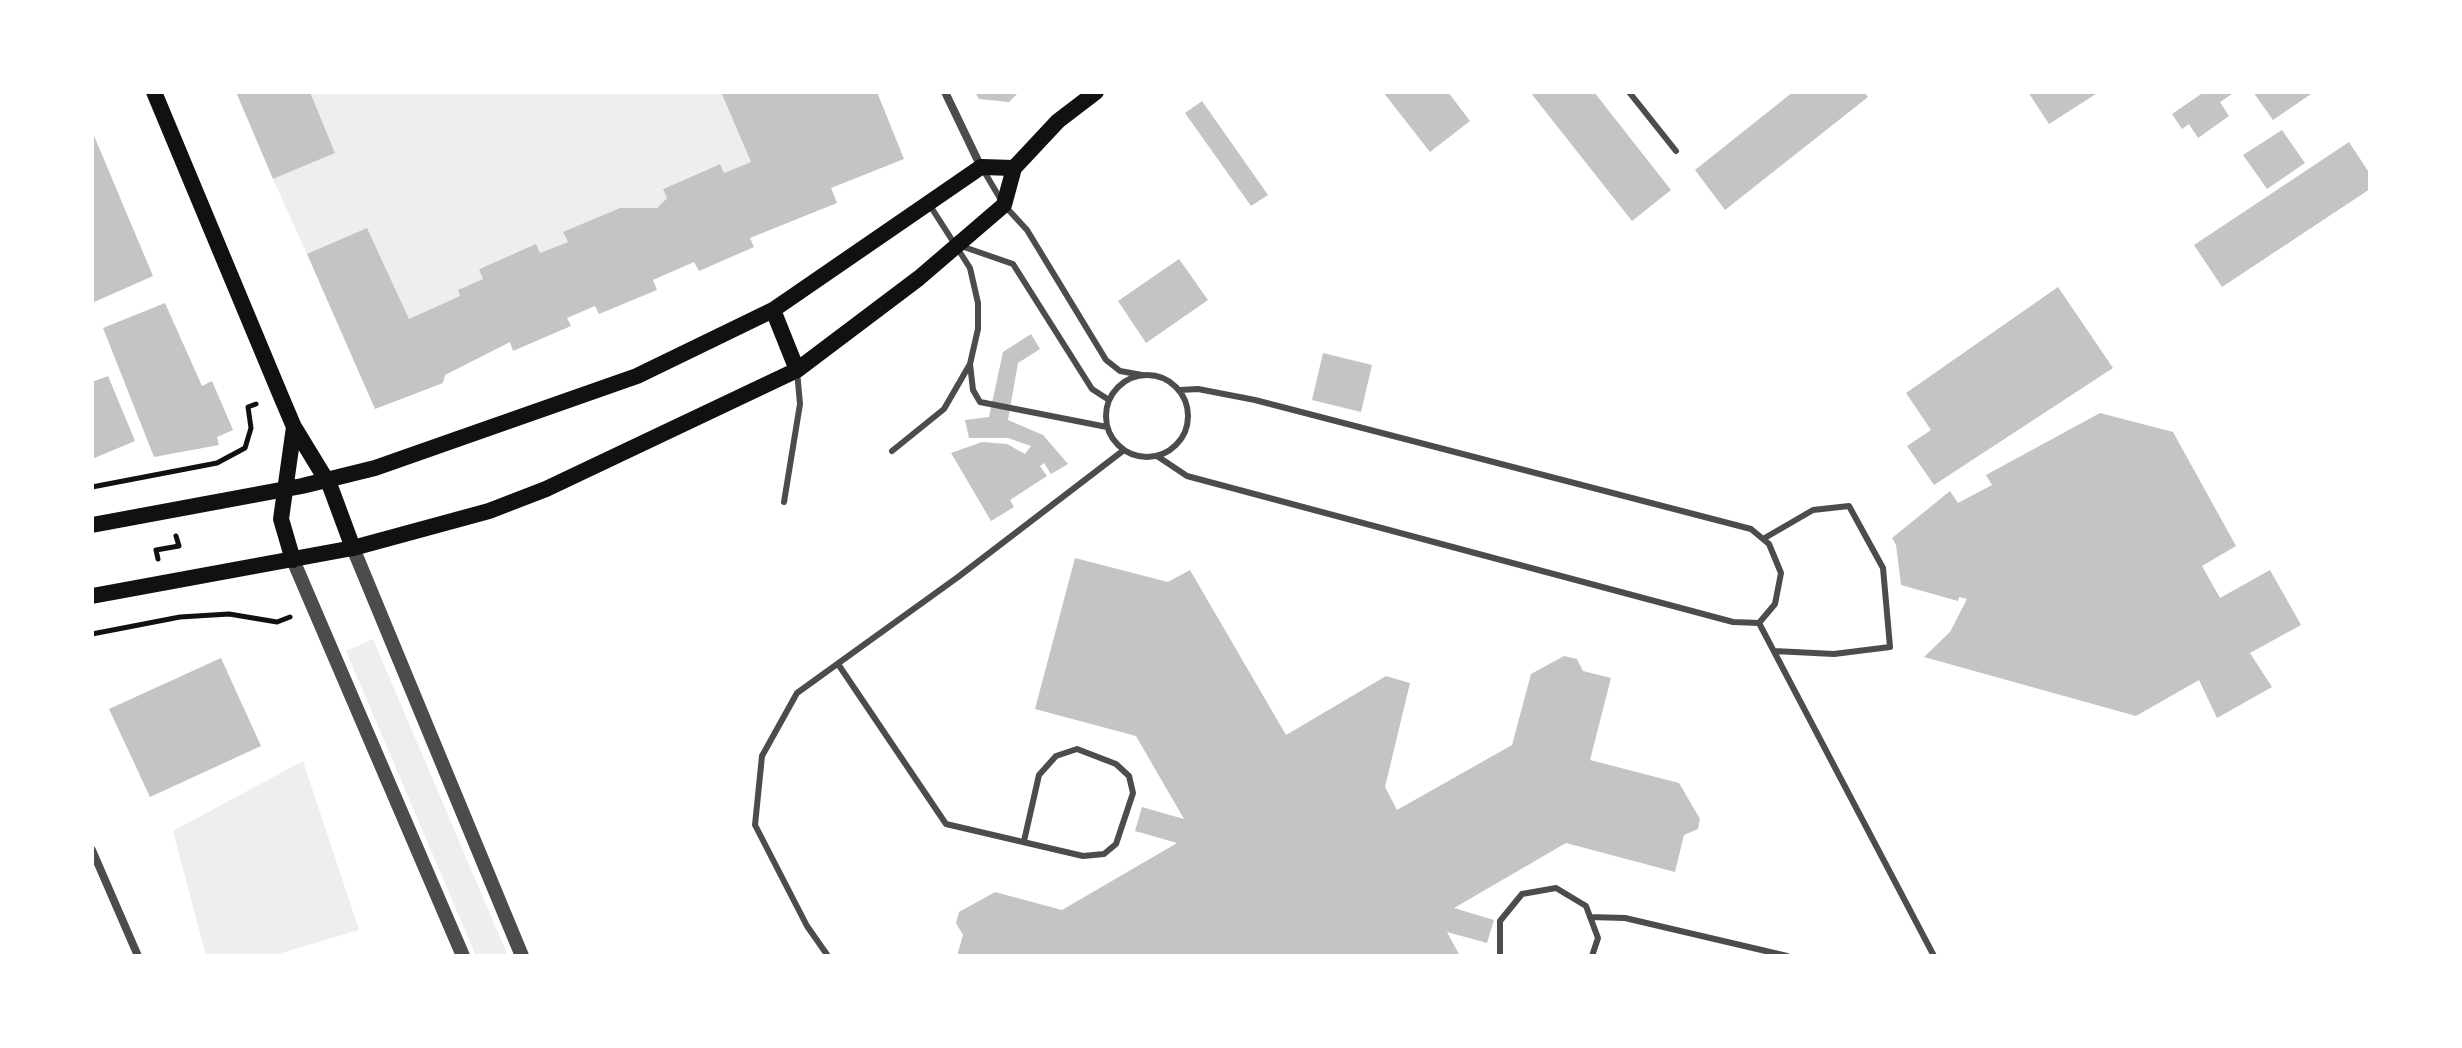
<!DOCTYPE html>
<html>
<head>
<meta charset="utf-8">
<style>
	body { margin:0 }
	#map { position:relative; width:2462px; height:1048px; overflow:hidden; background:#fff; font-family:"PT Serif",serif }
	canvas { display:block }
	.frame { position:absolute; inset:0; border:94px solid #fff; pointer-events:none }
</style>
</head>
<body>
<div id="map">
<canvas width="2462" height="1048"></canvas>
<div class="frame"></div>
</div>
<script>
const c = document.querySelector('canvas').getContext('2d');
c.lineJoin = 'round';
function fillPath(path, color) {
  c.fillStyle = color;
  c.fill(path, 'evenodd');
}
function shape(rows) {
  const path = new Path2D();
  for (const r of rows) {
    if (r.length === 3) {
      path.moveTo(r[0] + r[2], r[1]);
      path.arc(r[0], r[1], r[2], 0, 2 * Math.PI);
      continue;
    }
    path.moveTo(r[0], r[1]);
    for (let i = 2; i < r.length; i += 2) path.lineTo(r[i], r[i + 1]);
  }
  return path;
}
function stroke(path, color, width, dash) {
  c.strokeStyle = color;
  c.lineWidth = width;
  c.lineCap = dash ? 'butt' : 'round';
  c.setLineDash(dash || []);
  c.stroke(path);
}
const green = shape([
	[310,92,721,92,751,162,724,173,719,164,664,188,667,198,657,208,620,208,564,232,568,242,540,253,535,245,479,268,483,279,458,290,460,296,409,319,307,254,273,179,335,153],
	[373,639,508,956,476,956,346,651],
	[303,761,359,930,271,956,206,956,173,831]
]);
const building = shape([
	[236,92,310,92,335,153,273,179],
	[721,92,877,92,904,159,831,188,837,203,750,238,754,247,699,271,694,262,653,280,657,290,599,314,595,306,567,318,571,326,513,351,510,342,445,375,443,383,375,409,307,254,367,228,409,319,460,296,458,290,483,279,479,269,536,244,540,253,568,242,563,232,620,208,657,208,667,198,663,189,720,164,724,173,751,162],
	[975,92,1019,92,1009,102,979,99],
	[1383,92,1448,92,1470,121,1430,152],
	[1530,92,1594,92,1671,190,1632,221],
	[1793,92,1864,92,1868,97,1725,210,1695,170],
	[2028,92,2099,92,2049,124],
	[2204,92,2235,92,2220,102,2229,116,2198,138,2189,124,2182,129,2172,114],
	[2253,92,2314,92,2273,120],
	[1202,101,1268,195,1251,206,1185,113],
	[2282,130,2305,163,2267,189,2243,155],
	[92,131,153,276,92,303],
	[2349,142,2370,174,2370,189,2222,287,2194,245],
	[1179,259,1208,300,1146,343,1118,301],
	[2058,287,2113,368,1934,485,1907,446,1931,430,1906,393],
	[165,303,202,386,212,381,233,430,217,437,219,445,154,457,103,328],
	[1031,334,1040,349,1018,363,1008,420,1043,435,1068,464,1051,474,1044,463,1040,466,1047,476,1010,500,1014,507,991,521,951,453,982,442,1007,444,1025,454,1031,446,1008,438,969,438,965,420,989,417,1003,352],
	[1323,353,1372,365,1361,412,1312,400],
	[108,376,135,441,92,459,92,382],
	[2100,413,2173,432,2236,546,2202,566,2220,598,2270,570,2301,625,2250,653,2272,687,2217,718,2199,680,2136,716,1924,657,1950,632,1967,599,1959,597,1958,601,1901,585,1896,545,1892,538,1950,491,1958,503,1992,485,1986,475],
	[1075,558,1168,582,1190,570,1286,735,1386,676,1410,683,1385,787,1397,810,1512,745,1531,674,1564,656,1577,659,1583,671,1611,678,1590,760,1679,783,1700,819,1698,829,1684,835,1675,872,1566,843,1454,908,1494,920,1487,943,1447,932,1460,956,957,956,963,935,956,923,959,912,995,892,1062,910,1177,843,1135,831,1142,807,1184,819,1136,736,1035,709],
	[221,658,261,746,150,797,109,709]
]);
const path = shape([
	[92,487,217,463,245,448,251,428,248,407,256,404],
	[158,559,156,550,179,546,176,536],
	[92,634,180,617,229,614,277,622,290,617]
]);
const service = shape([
	[1629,92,1676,151],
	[982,168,1004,205,1027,230,1106,360,1120,371,1142,375],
	[961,246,1013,264,1092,389,1109,400],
	[970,364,973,390,980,402,1107,427],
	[1147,416,41],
	[892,451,944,409,970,364,978,329,978,303,970,268,929,204],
	[1157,456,1187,476,1733,622,1759,623,1775,604,1781,573,1769,544,1751,529,1255,400,1198,389,1180,390],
	[784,502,800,404,797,371],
	[1763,539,1813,510,1849,506,1883,568,1890,647,1834,654,1774,651],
	[1759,623,1934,956],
	[838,664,946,824,1083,856,1104,854,1116,844,1133,793,1129,776,1116,764,1077,749,1056,756,1039,775,1024,841],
	[1590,917,1625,918,1787,956],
	[828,956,807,926,755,825,762,756,797,693,958,577,1124,450],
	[1500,956,1500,921,1522,894,1556,888,1586,906,1598,938,1592,956]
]);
const minor = shape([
	[945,92,981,167],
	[92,850,138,956]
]);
const tertiary = shape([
	[353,548,522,956],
	[293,560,463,956]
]);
const secondary = shape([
	[154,92,280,394,294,427,330,486,353,548],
	[773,310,797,370],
	[92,525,302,486,375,468,637,376,773,310,981,167,1014,168],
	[293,560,281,519,294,427],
	[92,596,353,548,489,511,546,489,797,370,919,278,1004,205,1014,168,1058,121,1096,92]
]);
fillPath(green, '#eee');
fillPath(building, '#c4c4c4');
stroke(path, '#111', 5);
stroke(service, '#4c4c4c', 6);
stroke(minor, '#4c4c4c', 8);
stroke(tertiary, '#4c4c4c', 14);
stroke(secondary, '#111', 16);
</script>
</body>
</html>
